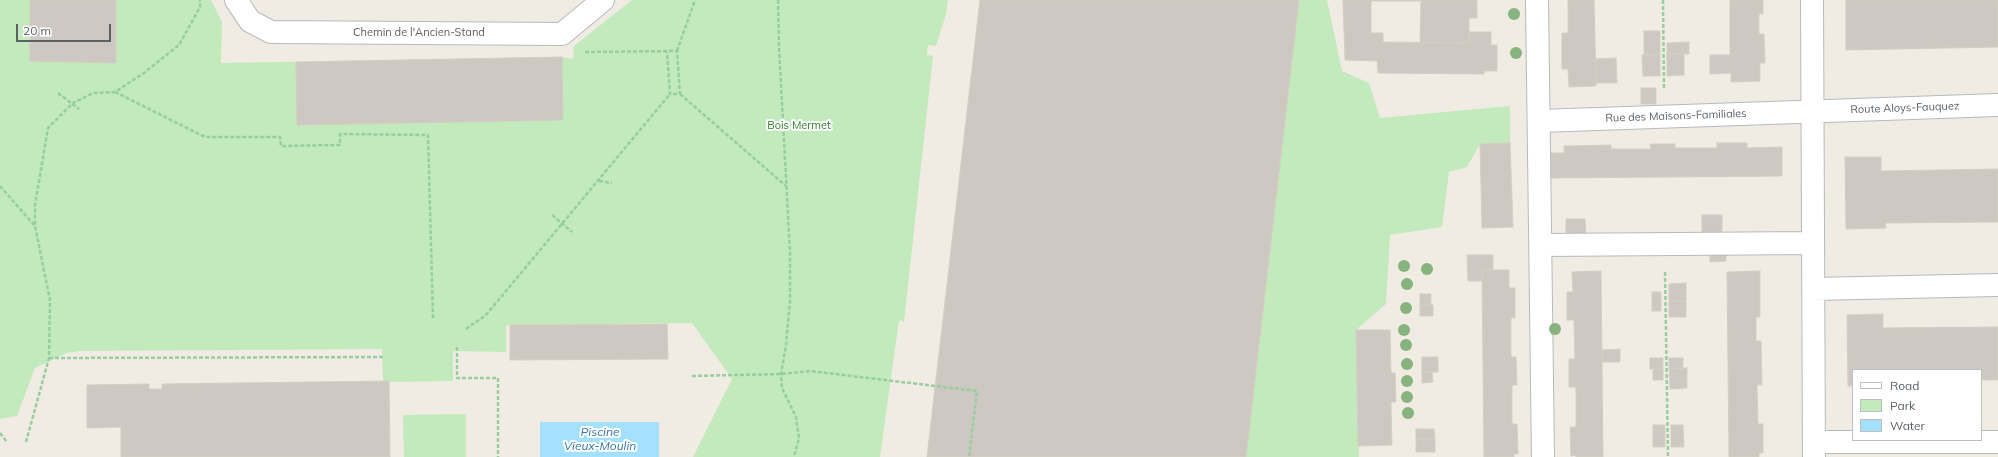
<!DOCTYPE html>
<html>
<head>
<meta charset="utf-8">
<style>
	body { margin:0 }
	#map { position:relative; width:1998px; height:457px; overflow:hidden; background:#f0ece3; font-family:Mulish,sans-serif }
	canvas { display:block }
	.legend { position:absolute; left:1852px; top:369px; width:130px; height:72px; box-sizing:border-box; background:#fff; border:1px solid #bdc0c2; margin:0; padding:5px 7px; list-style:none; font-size:12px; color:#5b6166 }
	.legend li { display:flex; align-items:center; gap:8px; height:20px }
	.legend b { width:20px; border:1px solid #bdc0c2 }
	.scale { position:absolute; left:16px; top:24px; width:95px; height:18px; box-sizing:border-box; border:2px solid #5b6166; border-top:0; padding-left:5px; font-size:12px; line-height:14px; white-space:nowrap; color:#5b6166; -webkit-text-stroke:3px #fff; paint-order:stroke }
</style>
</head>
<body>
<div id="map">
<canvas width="1998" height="457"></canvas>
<ul class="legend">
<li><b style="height:5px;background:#fff"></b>Road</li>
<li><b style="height:11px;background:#c2eabd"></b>Park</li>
<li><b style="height:11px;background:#a4e0ff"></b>Water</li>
</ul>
<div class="scale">20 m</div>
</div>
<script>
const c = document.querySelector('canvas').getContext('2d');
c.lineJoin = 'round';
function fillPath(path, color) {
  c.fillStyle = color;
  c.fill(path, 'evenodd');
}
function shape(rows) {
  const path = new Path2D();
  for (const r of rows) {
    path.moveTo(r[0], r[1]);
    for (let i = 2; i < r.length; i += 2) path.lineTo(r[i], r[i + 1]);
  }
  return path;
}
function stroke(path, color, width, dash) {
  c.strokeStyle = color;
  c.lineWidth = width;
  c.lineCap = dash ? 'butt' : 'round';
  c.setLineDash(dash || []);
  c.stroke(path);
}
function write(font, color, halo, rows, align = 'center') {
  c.font = font + ' Mulish,sans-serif';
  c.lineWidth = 4;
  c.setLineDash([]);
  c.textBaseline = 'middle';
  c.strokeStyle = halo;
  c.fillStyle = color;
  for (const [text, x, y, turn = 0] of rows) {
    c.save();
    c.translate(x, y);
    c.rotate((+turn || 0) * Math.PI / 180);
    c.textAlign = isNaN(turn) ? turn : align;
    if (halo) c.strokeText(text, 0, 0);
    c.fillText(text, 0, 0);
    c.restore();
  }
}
const green = shape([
	[0,0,211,0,222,22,221,63,562,57,573,59,574,46,632,0,948,0,946,14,936,46,928,45,927,55,933,56,904,322,899,320,880,457,693,457,732,379,692,323,506,325,506,352,453,351,453,381,383,382,382,349,80,351,67,353,35,368,17,416,0,419],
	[1299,0,1327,0,1342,71,1369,83,1380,118,1510,106,1510,143,1480,144,1467,167,1449,172,1442,227,1390,235,1386,304,1356,330,1359,457,1246,457],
	[466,414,466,457,404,457,403,415]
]);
const water = shape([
	[540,422,659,422,659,457,540,457]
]);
const building = shape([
	[30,0,116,0,116,63,30,61,30,0],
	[980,0,1299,0,1246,457,927,457,980,0],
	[1343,0,1371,0,1371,33,1383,33,1383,42,1469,43,1469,32,1491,32,1491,45,1497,45,1497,71,1484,71,1484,74,1378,73,1377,61,1345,60,1343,0],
	[1371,0,1477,0,1477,18,1469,18,1469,43,1420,42,1421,1,1371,1,1371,0],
	[1568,0,1594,0,1596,86,1569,87,1568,69,1562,69,1562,33,1568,33,1568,0],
	[1730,0,1763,0,1763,14,1759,14,1759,34,1764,34,1765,63,1760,63,1760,81,1731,82,1731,73,1710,74,1710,55,1730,55,1730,0],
	[1846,0,1998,0,1998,47,1846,50,1846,0],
	[1644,31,1660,31,1660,55,1644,55,1644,31],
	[1689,42,1689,54,1667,54,1667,43,1689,42],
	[1667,54,1684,54,1684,75,1667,76,1667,54],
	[1642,55,1660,55,1660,76,1643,76,1642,55],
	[562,57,563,120,297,125,296,62,562,57],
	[1616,58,1617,83,1596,83,1595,59,1616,58],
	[1641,88,1656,88,1656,104,1641,104,1641,88],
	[1510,143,1513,227,1482,228,1480,144,1510,143],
	[1717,143,1747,143,1747,148,1782,147,1782,176,1550,178,1549,153,1564,153,1564,146,1611,145,1611,149,1651,149,1650,144,1675,144,1675,148,1717,148,1717,143],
	[1845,157,1881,157,1881,171,1998,169,1998,222,1885,223,1886,228,1846,229,1845,157],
	[1702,215,1722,215,1722,232,1702,232,1702,215],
	[1566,219,1585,219,1586,236,1566,236,1566,219],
	[1710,253,1726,253,1726,261,1710,262,1710,253],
	[1467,255,1493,255,1493,270,1482,270,1482,281,1468,281,1467,255],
	[1482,270,1509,270,1509,288,1515,288,1515,318,1511,318,1511,357,1516,357,1517,385,1512,385,1512,424,1517,424,1518,454,1514,454,1514,457,1484,457,1482,270],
	[1601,271,1603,457,1576,457,1576,455,1571,456,1570,427,1576,427,1576,387,1569,387,1569,359,1575,359,1574,320,1567,320,1567,292,1573,292,1572,272,1601,271],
	[1760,271,1760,317,1756,317,1756,341,1761,341,1762,385,1757,385,1758,424,1763,424,1763,453,1759,453,1759,457,1729,457,1727,272,1760,271],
	[1686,283,1686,301,1669,301,1669,284,1686,283],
	[1652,292,1661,292,1661,311,1652,311,1652,292],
	[1420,294,1431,294,1431,305,1420,305,1420,294],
	[1669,301,1686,301,1686,317,1669,317,1669,301],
	[1420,305,1433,305,1433,316,1420,316,1420,305],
	[1883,314,1883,328,1998,327,1998,380,1981,380,1981,370,1853,370,1853,386,1848,386,1847,315,1883,314],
	[667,324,668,359,510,360,510,325,667,324],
	[1356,330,1390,330,1391,373,1395,373,1396,402,1391,402,1392,445,1358,446,1356,330],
	[1620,349,1620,362,1602,362,1602,350,1620,349],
	[1422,357,1438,357,1438,372,1422,372,1422,357],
	[1650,358,1663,358,1663,369,1650,369,1650,358],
	[1669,358,1683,358,1683,369,1669,369,1669,358],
	[1687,368,1687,388,1670,389,1669,369,1687,368],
	[1653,369,1663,369,1663,380,1653,380,1653,369],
	[1422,372,1432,372,1433,382,1422,383,1422,372],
	[389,381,390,457,121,457,121,427,87,428,87,385,149,384,149,389,162,389,162,384,389,381],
	[1653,425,1665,425,1665,447,1653,447,1653,425],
	[1671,425,1683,425,1684,447,1671,447,1671,425],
	[1416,429,1434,429,1435,439,1416,439,1416,429],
	[1416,439,1435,439,1435,452,1416,452,1416,439]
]);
const path = shape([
	[778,0,779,47,790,252,790,301,786,345,781,374,782,388,796,417,799,438,794,457],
	[1663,0,1664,89],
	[677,51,695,0],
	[585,52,677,51,680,94,670,94,667,52],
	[115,92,205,137,280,137,281,146,340,145,340,134,428,135,433,318],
	[58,93,79,109],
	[680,94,786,186],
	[599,181,612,183],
	[0,186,35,226],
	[552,215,572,232],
	[1665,272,1668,457],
	[466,329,486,315,670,94],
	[457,347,457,378,498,378,498,457],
	[49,358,383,357],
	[692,376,781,374,810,371,977,391,969,457],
	[0,433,7,442],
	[26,442,49,358,50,300,35,226,35,205,48,128,73,103,93,93,115,92,144,73,179,45,200,7,200,0]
]);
const street = shape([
	[236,0,250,21,271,32,562,34,603,0],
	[1537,0,1543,457],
	[1812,0,1814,457],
	[1540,121,1998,105],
	[1541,245,1813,243],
	[1814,289,1998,285],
	[1814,442,1998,442]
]);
const trees = [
	[1514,14],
	[1516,53],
	[1404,266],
	[1427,269],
	[1407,284],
	[1406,308],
	[1555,329],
	[1404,330],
	[1406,345],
	[1407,364],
	[1407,381],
	[1407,397],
	[1408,413]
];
const streetNames = [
	["Chemin de l'Ancien-Stand",419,33],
	["Route Aloys-Fauquez",1905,108,-2],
	["Rue des Maisons-Familiales",1676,116,-2]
];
const parkNames = [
	["Bois Mermet",799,126]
];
const waterNames = [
	["Piscine",600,432],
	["Vieux-Moulin",600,446]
];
fillPath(green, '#c2eabd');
fillPath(water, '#a4e0ff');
fillPath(building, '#cdc9c2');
stroke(building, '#d5cdc1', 1);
stroke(street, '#b6babf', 24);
stroke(path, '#97cea1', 2.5, [4, 2]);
stroke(street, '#fff', 22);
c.fillStyle = '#86b37e';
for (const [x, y] of trees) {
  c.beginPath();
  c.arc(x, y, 6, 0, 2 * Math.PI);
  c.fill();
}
write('11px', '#5b6166', '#fff', streetNames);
write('11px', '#30842c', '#fff', parkNames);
write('italic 12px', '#3277a9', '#fff', waterNames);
</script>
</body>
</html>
